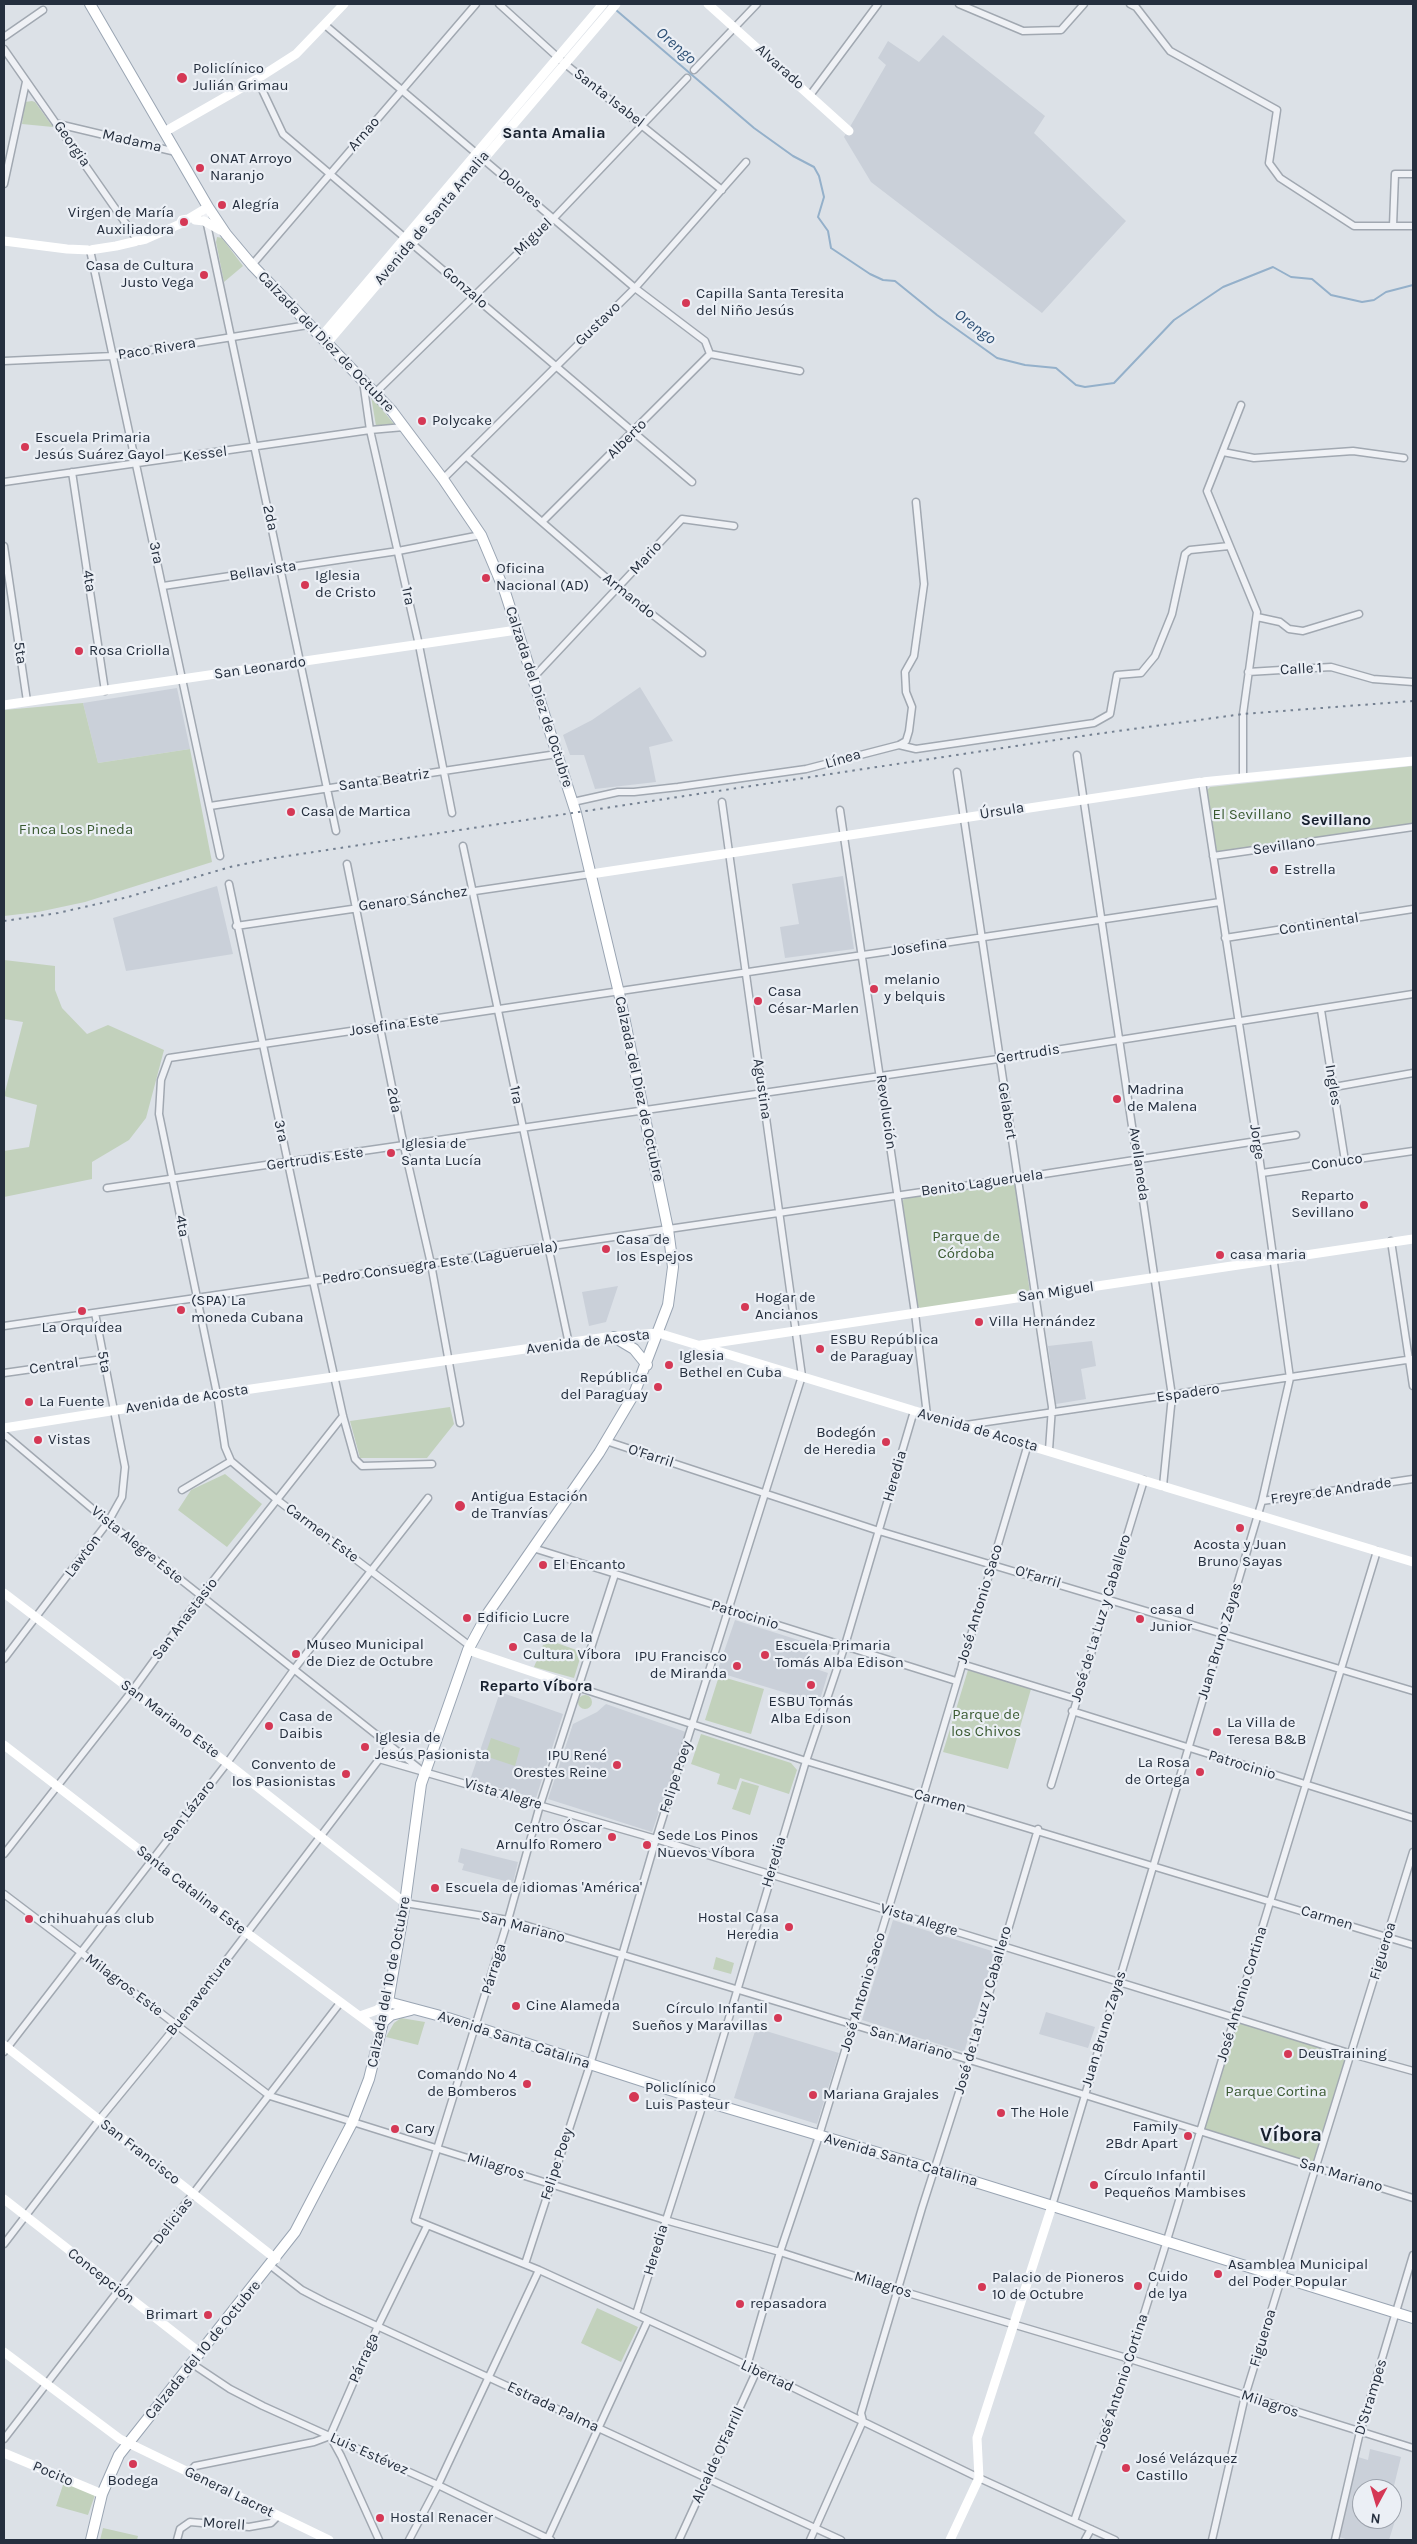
<!DOCTYPE html>
<html>
<head>
<meta charset="utf-8">
<style>
	body { margin:0 }
	#map { position:relative; width:1417px; height:2544px; overflow:hidden; background:#dce1e7; font-family:Karla,sans-serif }
	canvas { display:block }
	.frame { position:absolute; inset:0; border:5px solid #252f3e; pointer-events:none }
	.north { position:absolute; left:1352px; top:2479px; width:50px; height:50px; box-sizing:border-box; background:#ebeff5; border:1px solid #9ca2ac; border-radius:50%; rotate:186deg; font-size:14px; font-weight:700; line-height:20px; text-align:center; color:#252f3e }
	.north::after { content:''; display:block; margin:auto; width:18px; height:22px; background:#d53855; clip-path:polygon(50% 0,100% 100%,50% 72%,0 100%) }
</style>
</head>
<body>
<div id="map">
<canvas width="1417" height="2544"></canvas>
<div class="frame"></div>
<div class="north">N</div>
</div>
<script>
const c = document.querySelector('canvas').getContext('2d');
c.lineJoin = 'round';
function fillPath(path, color) {
  c.fillStyle = color;
  c.fill(path, 'evenodd');
}
function shape(rows) {
  const path = new Path2D();
  for (const r of rows) {
    if (r.length === 3) {
      path.moveTo(r[0] + r[2], r[1]);
      path.arc(r[0], r[1], r[2], 0, 2 * Math.PI);
      continue;
    }
    path.moveTo(r[0], r[1]);
    for (let i = 2; i < r.length; i += 2) path.lineTo(r[i], r[i + 1]);
  }
  return path;
}
function stroke(path, color, width, dash) {
  c.strokeStyle = color;
  c.lineWidth = width;
  c.lineCap = dash ? 'butt' : 'round';
  c.setLineDash(dash || []);
  c.stroke(path);
}
function write(font, color, halo, rows, align = 'center') {
  c.font = font + ' Karla,sans-serif';
  c.lineWidth = 4.5;
  c.setLineDash([]);
  c.textBaseline = 'middle';
  c.strokeStyle = halo;
  c.fillStyle = color;
  for (const [text, x, y, turn = 0] of rows) {
    c.save();
    c.translate(x, y);
    c.rotate((+turn || 0) * Math.PI / 180);
    c.textAlign = isNaN(turn) ? turn : align;
    if (halo) c.strokeText(text, 0, 0);
    c.fillText(text, 0, 0);
    c.restore();
  }
}
const built = shape([
	[943,35,1045,116,1034,133,1126,221,1042,313,871,182,844,137,886,65,878,58,888,41,919,62],
	[640,687,673,741,649,747,656,782,595,789,584,755,570,755,563,735,592,720],
	[177,688,190,749,98,763,83,703],
	[843,876,854,949,785,958,780,927,799,924,792,884],
	[217,886,233,954,126,971,113,918],
	[618,1286,606,1322,589,1326,582,1292],
	[1092,1341,1096,1366,1081,1369,1086,1399,1056,1404,1048,1346],
	[735,1620,811,1644,804,1665,828,1673,819,1703,717,1672],
	[500,1692,563,1714,536,1798,470,1780],
	[606,1704,686,1732,652,1832,548,1799,573,1724,597,1712],
	[461,1848,518,1862,513,1883,462,1870,464,1864,458,1862],
	[893,1920,995,1952,964,2052,862,2020],
	[1046,2012,1095,2027,1088,2048,1039,2034],
	[756,2028,839,2053,817,2124,734,2098],
	[1370,2449,1401,2457,1392,2494,1402,2498,1389,2540,1349,2540,1339,2537,1358,2457,1368,2460],
	[1362,2489,1392,2489,1392,2519,1362,2519]
]);
const green = shape([
	[32,101,35,102,53,127,22,124,25,102],
	[217,237,222,238,243,266,224,282,216,242],
	[371,396,394,424,376,426],
	[83,703,98,763,190,749,212,862,85,902,38,912,4,916,4,710],
	[1413,766,1413,825,1216,853,1207,790,1210,787],
	[4,960,55,966,55,990,62,1008,87,1034,108,1025,164,1050,146,1118,129,1140,92,1162,92,1179,4,1197,4,1151,29,1147,37,1105,4,1096,23,1022,4,1019],
	[1011,1182,1015,1184,1030,1293,921,1309,917,1305,902,1201,906,1198],
	[450,1407,454,1424,427,1458,360,1458,350,1421],
	[225,1474,262,1504,227,1547,178,1510,191,1490],
	[554,1642,582,1652,574,1678,534,1667,543,1645],
	[968,1670,1031,1689,1008,1769,943,1752],
	[719,1676,764,1689,751,1734,705,1720],
	[585,1702,7],
	[701,1734,791,1763,797,1770,789,1794,740,1778,736,1790,717,1784,720,1774,691,1764],
	[491,1738,520,1748,515,1766,485,1756],
	[742,1781,759,1786,750,1815,732,1809],
	[716,1957,734,1963,731,1974,713,1969],
	[1235,2017,1352,2054,1316,2168,1199,2131],
	[401,2018,425,2022,418,2045,386,2037,394,2023],
	[597,2308,638,2327,621,2362,581,2343],
	[64,2482,95,2495,88,2515,56,2506],
	[103,2528,138,2536,137,2540,100,2540]
]);
const stream = shape([
	[616,10,754,128,793,156,814,167,819,176,824,197,818,217,828,231,831,248,870,274,883,280,895,281,937,315,997,358,1025,365,1056,368,1076,385,1085,387,1114,383,1174,320,1223,287,1273,267,1291,277,1312,279,1331,295,1362,302,1374,300,1386,292,1413,285]
]);
const street = shape([
	[499,4,564,63,722,190],
	[959,4,1023,31,1061,30,1084,4],
	[1130,4,1136,7,1170,51,1277,110,1269,163,1280,178,1354,226,1413,226],
	[325,25,635,288,705,341,710,354],
	[4,37,43,10],
	[4,49,138,241],
	[694,70,757,4],
	[257,79,283,134,692,482],
	[811,94,878,4],
	[58,124,176,152],
	[4,184,26,82],
	[204,210,336,831],
	[1393,226,1395,174,1413,174],
	[90,250,220,856],
	[252,265,476,4],
	[710,354,800,371],
	[4,361,113,356,308,325],
	[363,381,370,430,419,645,452,813],
	[375,393,554,218,687,78],
	[1241,405,1207,491,1257,612,1243,714,1243,777],
	[1223,452,1254,458,1353,451,1404,458],
	[467,457,618,588,702,653],
	[72,472,105,691],
	[443,479,635,288,746,162],
	[4,482,370,430,404,427],
	[542,522,710,354],
	[4,546,27,701],
	[163,586,398,551,481,535],
	[1257,617,1280,622,1289,629,1303,631,1359,614],
	[1248,672,1331,667,1373,679,1413,682],
	[532,679,682,519,734,526],
	[899,745,906,741,909,731,912,707,906,692,905,672,914,656,924,584,916,502],
	[1077,755,1172,1396,1163,1486],
	[957,772,1052,1407,1049,1450],
	[1202,782,1257,1141,1290,1378,1262,1501],
	[573,802,618,792,634,792,678,787,806,769,899,745,916,749,1094,723,1110,714,1117,675,1141,673,1155,656,1172,614,1185,554,1190,550,1229,546],
	[210,806,557,754],
	[840,810,915,1313,927,1415],
	[463,846,569,1344],
	[1213,856,1413,827],
	[347,864,404,1146,431,1264,460,1423],
	[229,884,313,1281,343,1416,355,1459,362,1466,432,1464],
	[236,926,591,874],
	[1225,938,1413,909],
	[1321,1010,1345,1161],
	[1334,1087,1413,1073],
	[1262,1173,1413,1151],
	[107,1188,998,1059,1413,994],
	[1391,1241,1413,1386],
	[4,1326,1018,1178,1296,1135],
	[4,1373,103,1359],
	[966,1425,1413,1359],
	[4,1434,108,1522,421,1770],
	[606,1441,879,1531,1413,1691],
	[182,1490,231,1461],
	[533,1548,956,1681],
	[615,1574,540,1805,508,1920,415,2220,539,2270,757,2370,979,2478,1115,2540],
	[470,1646,276,1499,231,1461,225,1447,217,1394,159,1114,161,1080,169,1058,1220,902],
	[4,1659,108,1522,122,1497,125,1467,95,1313],
	[962,1664,1076,1699],
	[577,1687,806,1761,1413,1945],
	[1072,1711,1413,1818],
	[379,1759,656,1839,1352,2054,1413,2071],
	[1051,1785,1144,1480],
	[4,1854,132,1691,201,1596,343,1416],
	[4,1894,270,2096,665,2220,780,2252,898,2290,1130,2359,1413,2448],
	[405,1903,508,1920,1085,2095,1413,2198],
	[4,2052,227,1763,295,1668,428,1498],
	[1052,2206,1262,1501,1413,1479],
	[4,2244,99,2120,177,2025,390,1745],
	[525,2264,590,2065,656,1839,802,1376,722,802],
	[271,2266,302,2290,325,2302,841,2540],
	[636,2314,704,2101,806,1761,845,1645,914,1411],
	[191,2363,230,2389,263,2406,438,2485,551,2540],
	[747,2366,780,2252,817,2142,923,1796,1028,1444],
	[330,2436,378,2326,427,2226],
	[330,2436,341,2456,379,2540],
	[4,2439,340,2003],
	[189,2473,195,2466,314,2442,330,2436],
	[1074,2521,1130,2359,1164,2250,1377,1551],
	[177,2540,180,2529,190,2522,249,2527,271,2523,278,2516],
	[409,2540,438,2485,539,2270],
	[547,2540,648,2320],
	[679,2540,757,2370],
	[810,2540,863,2421,861,2413,922,2208,969,2061,1038,1829],
	[1085,2540,1091,2529],
	[1212,2540,1245,2396,1413,1852],
	[1335,2540,1360,2432,1413,2255]
]);
const secondary = shape([
	[708,4,849,131],
	[166,131,257,79,296,54,344,4],
	[195,220,204,221,224,232],
	[4,241,67,249,90,250,116,246,146,239,180,224,182,220,188,219,208,207],
	[321,337,603,4],
	[327,343,616,4],
	[4,705,517,630],
	[591,874,1202,782,1413,761],
	[701,1345,1413,1239],
	[4,1428,217,1394,607,1337,658,1333,1413,1562],
	[4,1593,227,1763,405,1903],
	[468,1650,577,1687],
	[4,1745,247,1933,381,2032],
	[360,2016,377,2010,388,2002],
	[4,2045,276,2259],
	[4,2199,199,2352],
	[4,2352,120,2439,329,2540],
	[4,2453,102,2494],
	[950,2540,979,2478,977,2438,1052,2206]
]);
const primary = shape([
	[90,4,208,207,226,234,252,265,392,411,443,479,481,535,505,592,576,813,619,993,668,1229,673,1267,668,1305,634,1394,599,1453,488,1613,468,1650,421,1784,405,1903,388,2002,369,2079,352,2123,295,2232,119,2455,102,2494,91,2540],
	[614,1337,634,1349,647,1365],
	[388,2002,448,2018,704,2101,956,2176,1413,2318],
	[383,2022,391,2015,411,2010]
]);
const rail = shape([
	[4,921,58,913,128,897,230,867,274,858,1089,735,1243,714,1413,701]
]);
const markers = [
	[182,78,6,"#d53855"],
	[200,168,5,"#d53855"],
	[222,205,5,"#d53855"],
	[184,222,5,"#d53855"],
	[204,275,5,"#d53855"],
	[686,303,5,"#d53855"],
	[422,421,5,"#d53855"],
	[25,447,5,"#d53855"],
	[486,578,5,"#d53855"],
	[305,585,5,"#d53855"],
	[79,651,5,"#d53855"],
	[291,812,5,"#d53855"],
	[1274,870,5,"#d53855"],
	[874,989,5,"#d53855"],
	[758,1001,5,"#d53855"],
	[1117,1099,5,"#d53855"],
	[391,1153,5,"#d53855"],
	[1364,1205,5,"#d53855"],
	[606,1249,5,"#d53855"],
	[1220,1255,5,"#d53855"],
	[745,1307,5,"#d53855"],
	[181,1310,5,"#d53855"],
	[82,1311,5,"#d53855"],
	[979,1322,5,"#d53855"],
	[820,1349,5,"#d53855"],
	[669,1365,5,"#d53855"],
	[658,1387,5,"#d53855"],
	[29,1402,5,"#d53855"],
	[38,1440,5,"#d53855"],
	[886,1442,5,"#d53855"],
	[460,1506,6,"#d53855"],
	[1240,1528,5,"#d53855"],
	[543,1565,5,"#d53855"],
	[467,1618,5,"#d53855"],
	[1140,1619,5,"#d53855"],
	[513,1647,5,"#d53855"],
	[296,1654,5,"#d53855"],
	[765,1655,5,"#d53855"],
	[737,1666,5,"#d53855"],
	[811,1685,5,"#d53855"],
	[269,1726,5,"#d53855"],
	[1217,1732,5,"#d53855"],
	[365,1747,5,"#d53855"],
	[617,1765,5,"#d53855"],
	[1200,1772,5,"#d53855"],
	[346,1774,5,"#d53855"],
	[612,1837,5,"#d53855"],
	[647,1845,5,"#d53855"],
	[435,1888,5,"#d53855"],
	[29,1919,5,"#d53855"],
	[789,1927,5,"#d53855"],
	[516,2006,5,"#d53855"],
	[778,2018,5,"#d53855"],
	[1288,2054,5,"#d53855"],
	[527,2084,5,"#d53855"],
	[813,2095,5,"#d53855"],
	[634,2097,6,"#d53855"],
	[1001,2113,5,"#d53855"],
	[395,2129,5,"#d53855"],
	[1188,2136,5,"#d53855"],
	[1094,2185,5,"#d53855"],
	[1218,2274,5,"#d53855"],
	[1138,2286,5,"#d53855"],
	[982,2287,5,"#d53855"],
	[740,2304,5,"#d53855"],
	[208,2315,5,"#d53855"],
	[133,2464,5,"#d53855"],
	[1126,2468,5,"#d53855"],
	[380,2518,5,"#d53855"]
];
const streetNames = [
	["Alvarado",780,67,42],
	["Santa Isabel",609,98,38],
	["Arnao",364,134,-49],
	["Madama",132,141,13],
	["Georgia",72,144,55],
	["Dolores",520,189,40],
	["Avenida de Santa Amalia",432,218,-50],
	["Miguel",533,237,-44],
	["Gonzalo",465,288,41],
	["Gustavo",598,324,-44],
	["Calzada del Diez de Octubre",326,342,46],
	["Paco Rivera",157,349,-9],
	["Alberto",627,439,-45],
	["Kessel",205,454,-7],
	["2da",270,518,77],
	["3ra",156,553,78],
	["Mario",646,558,-47],
	["Bellavista",263,571,-9],
	["4ta",89,581,81],
	["1ra",408,596,78],
	["Armando",629,596,39],
	["5ta",20,653,82],
	["San Leonardo",260,668,-8],
	["Calle 1",1301,669,-3],
	["Calzada del Diez de Octubre",539,697,72],
	["Línea",843,759,-16],
	["Santa Beatriz",384,780,-8],
	["Úrsula",1002,811,-9],
	["Sevillano",1284,846,-8],
	["Genaro Sánchez",413,899,-8],
	["Continental",1319,924,-9],
	["Josefina",919,947,-8],
	["Josefina Este",394,1025,-8],
	["Gertrudis",1028,1054,-9],
	["Ingles",1333,1085,81],
	["Calzada del Diez de Octubre",639,1089,78],
	["Agustina",762,1089,82],
	["1ra",516,1095,78],
	["2da",394,1100,79],
	["Gelabert",1007,1111,81],
	["Revolución",886,1112,82],
	["3ra",281,1131,77],
	["Jorge",1257,1142,82],
	["Gertrudis Este",315,1159,-8],
	["Conuco",1337,1162,-8],
	["Avellaneda",1139,1164,82],
	["Benito Lagueruela",982,1183,-8],
	["4ta",182,1226,79],
	["Pedro Consuegra Este (Lagueruela)",440,1263,-8],
	["San Miguel",1056,1292,-8],
	["Avenida de Acosta",588,1342,-7],
	["5ta",104,1362,79],
	["Central",54,1366,-8],
	["Espadero",1188,1393,-8],
	["Avenida de Acosta",187,1399,-9],
	["Avenida de Acosta",978,1430,16],
	["O'Farril",651,1456,18],
	["Heredia",895,1476,-74],
	["Freyre de Andrade",1331,1491,-8],
	["Carmen Este",322,1533,37],
	["Vista Alegre Este",137,1545,39],
	["Lawton",83,1556,-53],
	["O'Farril",1038,1577,17],
	["José Antonio Saco",980,1604,-73],
	["Patrocinio",745,1615,17],
	["José de La Luz y Caballero",1101,1618,-73],
	["San Anastasio",185,1619,-53],
	["Juan Bruno Zayas",1220,1641,-73],
	["San Mariano Este",170,1719,37],
	["Patrocinio",1242,1765,17],
	["Felipe Poey",676,1777,-72],
	["Vista Alegre",503,1794,16],
	["Carmen",940,1801,16],
	["San Lázaro",189,1811,-52],
	["Heredia",774,1862,-73],
	["Santa Catalina Este",191,1890,38],
	["Carmen",1327,1918,17],
	["Vista Alegre",919,1920,17],
	["San Mariano",523,1927,15],
	["Figueroa",1383,1951,-73],
	["Párraga",494,1969,-73],
	["Calzada del 10 de Octubre",389,1982,-79],
	["Milagros Este",124,1985,37],
	["José Antonio Saco",863,1992,-73],
	["José Antonio Cortina",1242,1994,-73],
	["Buenaventura",199,1996,-52],
	["José de La Luz y Caballero",983,2010,-74],
	["Juan Bruno Zayas",1104,2029,-73],
	["Avenida Santa Catalina",514,2040,18],
	["San Mariano",911,2043,17],
	["San Francisco",140,2152,38],
	["Avenida Santa Catalina",901,2160,16],
	["Felipe Poey",557,2164,-72],
	["Milagros",496,2166,17],
	["San Mariano",1341,2175,17],
	["Delicias",173,2221,-52],
	["Heredia",656,2250,-73],
	["Concepción",101,2276,38],
	["Milagros",883,2285,17],
	["Figueroa",1263,2338,-73],
	["Calzada del 10 de Octubre",203,2350,-51],
	["Párraga",364,2358,-66],
	["Libertad",767,2376,25],
	["José Antonio Cortina",1122,2381,-72],
	["D'Strampes",1371,2397,-73],
	["Milagros",1270,2404,18],
	["Estrada Palma",553,2407,25],
	["Luis Estévez",369,2454,24],
	["Alcalde O'Farrill",718,2455,-65],
	["Pocito",53,2474,23],
	["General Lacret",229,2492,26],
	["Morell",224,2524,4]
];
const poiNames = [
	["Policlínico",193,69],
	["Julián Grimau",193,86],
	["ONAT Arroyo",210,159],
	["Naranjo",210,176],
	["Alegría",232,205],
	["Virgen de María",174,213,"right"],
	["Auxiliadora",174,230,"right"],
	["Casa de Cultura",194,266,"right"],
	["Justo Vega",194,283,"right"],
	["Capilla Santa Teresita",696,294],
	["del Niño Jesús",696,311],
	["Polycake",432,421],
	["Escuela Primaria",35,438],
	["Jesús Suárez Gayol",35,455],
	["Oficina",496,569],
	["Nacional (AD)",496,586],
	["Iglesia",315,576],
	["de Cristo",315,593],
	["Rosa Criolla",89,651],
	["Casa de Martica",301,812],
	["Estrella",1284,870],
	["melanio",884,980],
	["y belquis",884,997],
	["Casa",768,992],
	["César-Marlen",768,1009],
	["Madrina",1127,1090],
	["de Malena",1127,1107],
	["Iglesia de",401,1144],
	["Santa Lucía",401,1161],
	["Reparto",1354,1196,"right"],
	["Sevillano",1354,1213,"right"],
	["Casa de",616,1240],
	["los Espejos",616,1257],
	["casa maria",1230,1255],
	["Hogar de",755,1298],
	["Ancianos",755,1315],
	["(SPA) La",191,1301],
	["moneda Cubana",191,1318],
	["Villa Hernández",989,1322],
	["La Orquídea",82,1328,"center"],
	["ESBU República",830,1340],
	["de Paraguay",830,1357],
	["Iglesia",679,1356],
	["Bethel en Cuba",679,1373],
	["República",648,1378,"right"],
	["del Paraguay",648,1395,"right"],
	["La Fuente",39,1402],
	["Bodegón",876,1433,"right"],
	["de Heredia",876,1450,"right"],
	["Vistas",48,1440],
	["Antigua Estación",471,1497],
	["de Tranvías",471,1514],
	["Acosta y Juan",1240,1545,"center"],
	["Bruno Sayas",1240,1562,"center"],
	["El Encanto",553,1565],
	["casa d",1150,1610],
	["Junior",1150,1627],
	["Edificio Lucre",477,1618],
	["Casa de la",523,1638],
	["Cultura Víbora",523,1655],
	["Museo Municipal",306,1645],
	["de Diez de Octubre",306,1662],
	["Escuela Primaria",775,1646],
	["Tomás Alba Edison",775,1663],
	["IPU Francisco",727,1657,"right"],
	["de Miranda",727,1674,"right"],
	["ESBU Tomás",811,1702,"center"],
	["Alba Edison",811,1719,"center"],
	["Casa de",279,1717],
	["Daibis",279,1734],
	["La Villa de",1227,1723],
	["Teresa B&B",1227,1740],
	["Iglesia de",375,1738],
	["Jesús Pasionista",375,1755],
	["IPU René",607,1756,"right"],
	["Orestes Reine",607,1773,"right"],
	["La Rosa",1190,1763,"right"],
	["de Ortega",1190,1780,"right"],
	["Convento de",336,1765,"right"],
	["los Pasionistas",336,1782,"right"],
	["Centro Óscar",602,1828,"right"],
	["Arnulfo Romero",602,1845,"right"],
	["Sede Los Pinos",657,1836],
	["Nuevos Víbora",657,1853],
	["Escuela de idiomas 'América'",445,1888],
	["Hostal Casa",779,1918,"right"],
	["Heredia",779,1935,"right"],
	["chihuahuas club",39,1919],
	["Cine Alameda",526,2006],
	["Círculo Infantil",768,2009,"right"],
	["Sueños y Maravillas",768,2026,"right"],
	["DeusTraining",1298,2054],
	["Comando Nº 4",517,2075,"right"],
	["de Bomberos",517,2092,"right"],
	["Policlínico",645,2088],
	["Luis Pasteur",645,2105],
	["Mariana Grajales",823,2095],
	["The Hole",1011,2113],
	["Family",1178,2127,"right"],
	["2Bdr Apart",1178,2144,"right"],
	["Cary",405,2129],
	["Círculo Infantil",1104,2176],
	["Pequeños Mambises",1104,2193],
	["Asamblea Municipal",1228,2265],
	["del Poder Popular",1228,2282],
	["Cuido",1148,2277],
	["de lya",1148,2294],
	["Palacio de Pioneros",992,2278],
	["10 de Octubre",992,2295],
	["repasadora",750,2304],
	["Brimart",198,2315,"right"],
	["José Velázquez",1136,2459],
	["Castillo",1136,2476],
	["Bodega",133,2481,"center"],
	["Hostal Renacer",390,2518]
];
const parkNames = [
	["El Sevillano",1252,815],
	["Finca Los Pineda",76,830],
	["Parque de",966,1237],
	["Córdoba",966,1254],
	["Parque de",986,1715],
	["los Chivos",986,1732],
	["Parque Cortina",1276,2092]
];
const waterNames = [
	["Orengo",676,46,41],
	["Orengo",975,327,37]
];
const neighbourhoodNames = [
	["Santa Amalia",554,133],
	["Sevillano",1336,820],
	["Reparto Víbora",536,1686]
];
const districtNames = [
	["Víbora",1291,2135]
];
fillPath(built, '#cad0d9');
fillPath(green, '#c2d1bc');
stroke(stream, '#94b0ca', 2);
stroke(street, '#a1a8b1', 9);
stroke(primary, '#9aa5b3', 12);
stroke(street, '#eff1f5', 6);
stroke(secondary, '#fff', 9);
stroke(primary, '#fff', 10);
stroke(rail, '#748091', 2, [2.5, 5]);
for (const [x, y, r, color] of markers) {
  const dot = new Path2D();
  dot.arc(x, y, r, 0, 2 * Math.PI);
  c.fillStyle = color;
  c.fill(dot);
  stroke(dot, '#ebeff5', 2);
}
write('15px', '#252f3e', '#ebeff5', streetNames);
write('15px', '#252f3e', '#ebeff5', poiNames, 'left');
write('15px', '#3a5a31', '#ebeff5', parkNames);
write('italic 16px', '#2d4f74', '#ebeff5', waterNames);
write('bold 16px', '#17202e', '#ebeff5', neighbourhoodNames);
write('bold 20px', '#17202e', '#ebeff5', districtNames);
</script>
</body>
</html>
